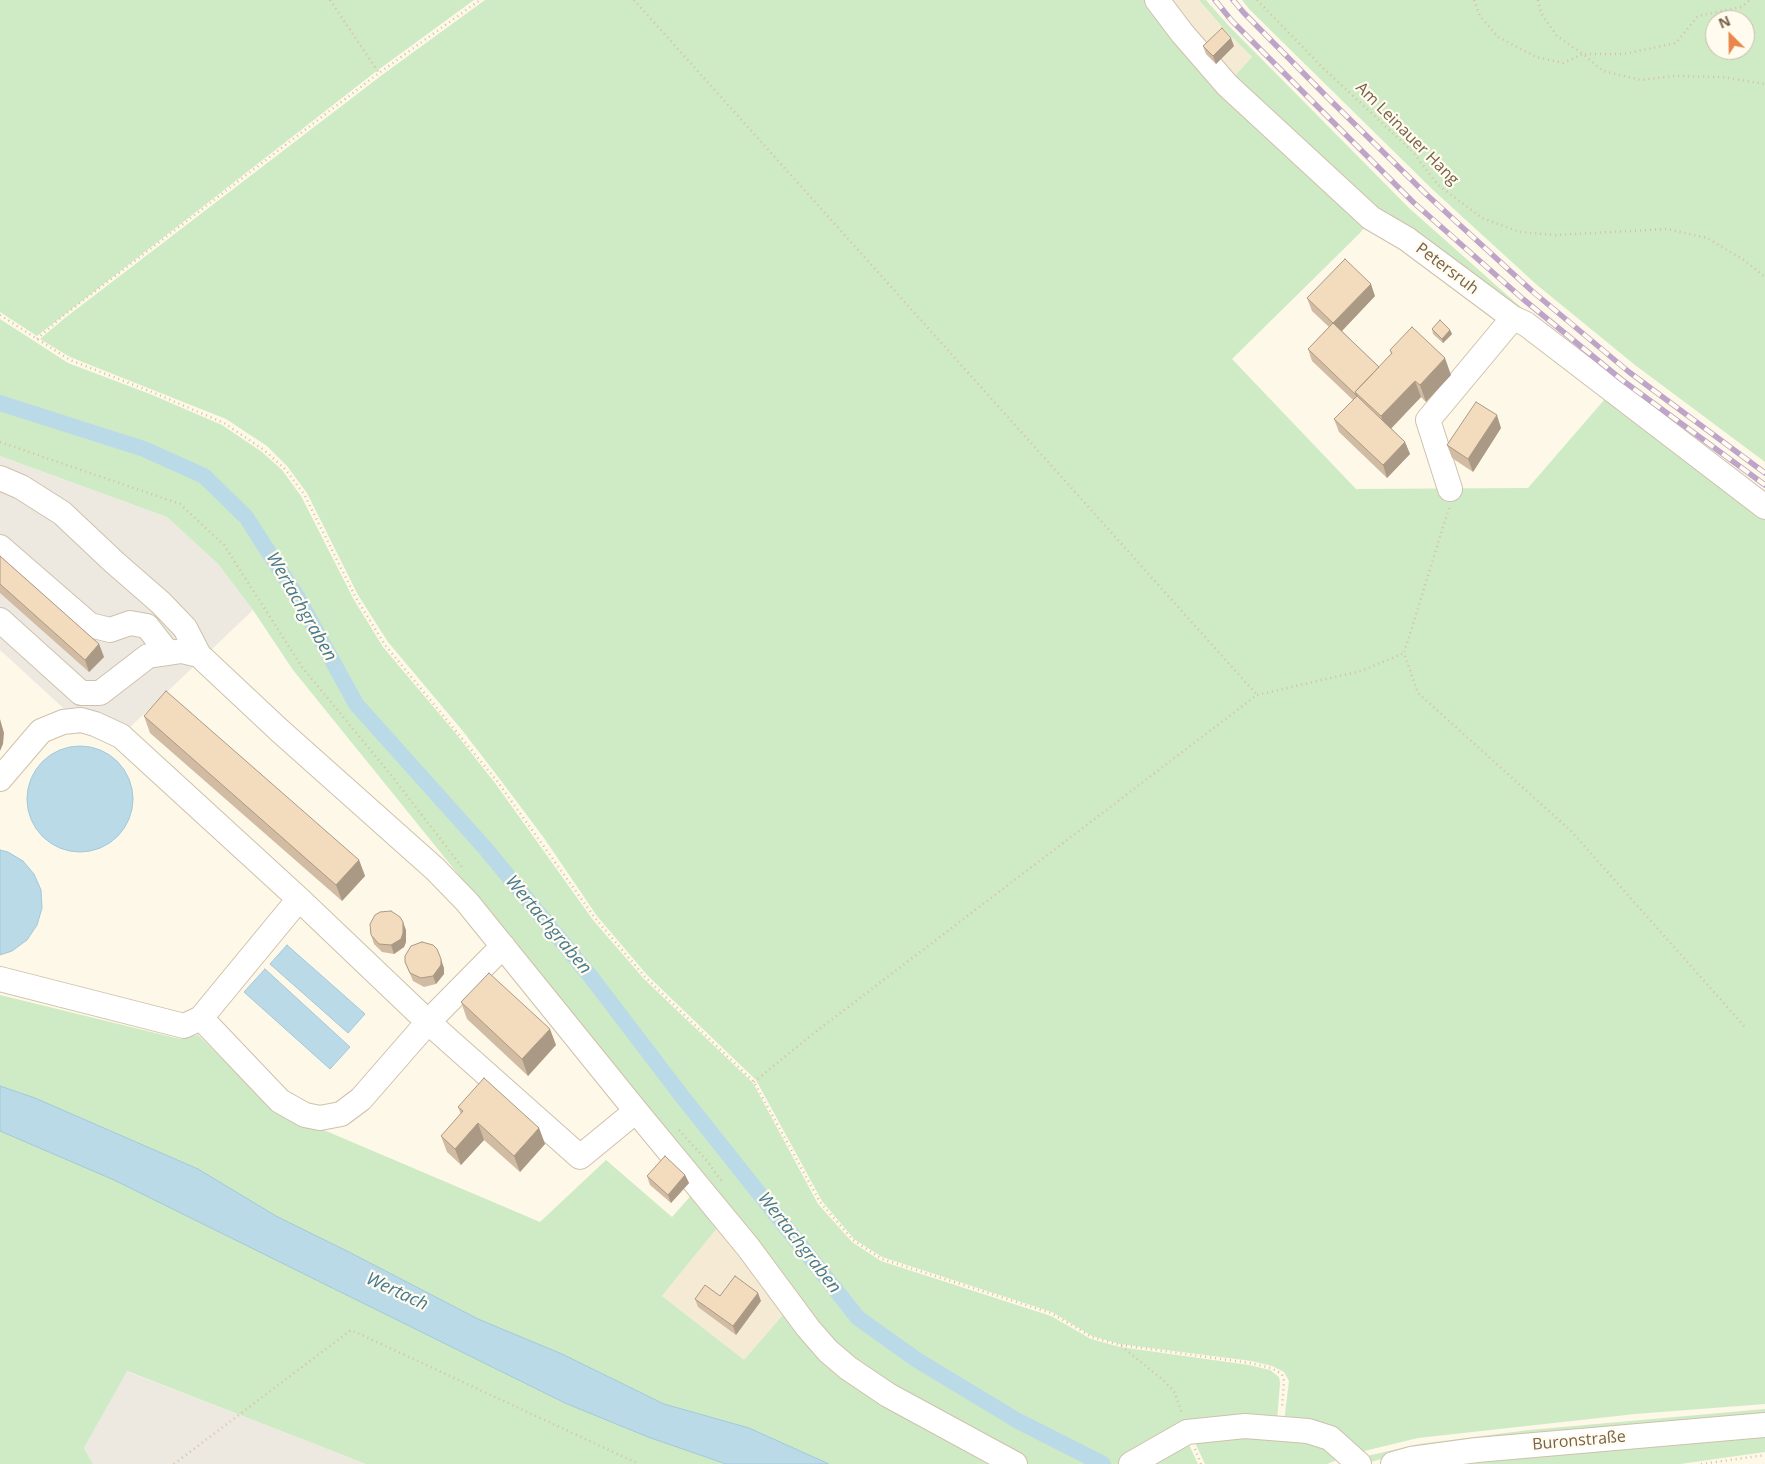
<!DOCTYPE html>
<html>
<head>
<meta charset="utf-8">
<style>
	body { margin:0 }
	#map { position:relative; width:1765px; height:1464px; overflow:hidden; background:#fdf8e7; font-family:"Open Sans",sans-serif }
	canvas { display:block }
	.north { position:absolute; left:1705px; top:10px; width:50px; height:50px; box-sizing:border-box; background:#fffbee; border:1px solid #c9bdac; border-radius:50%; rotate:337deg; font-size:14px; font-weight:700; line-height:20px; text-align:center; color:#78614a }
	.north::after { content:''; display:block; margin:auto; width:18px; height:22px; background:#e9864a; clip-path:polygon(50% 0,100% 100%,50% 72%,0 100%) }
</style>
</head>
<body>
<div id="map">
<canvas width="1765" height="1464"></canvas>
<div class="north">N</div>
</div>
<script>
const c = document.querySelector('canvas').getContext('2d');
c.lineJoin = 'round';
function fillPath(path, color) {
  c.fillStyle = color;
  c.fill(path, 'evenodd');
}
function shape(rows) {
  const path = new Path2D();
  for (const r of rows) {
    if (r.length === 3) {
      path.moveTo(r[0] + r[2], r[1]);
      path.arc(r[0], r[1], r[2], 0, 2 * Math.PI);
      continue;
    }
    path.moveTo(r[0], r[1]);
    for (let i = 2; i < r.length; i += 2) path.lineTo(r[i], r[i + 1]);
  }
  return path;
}
function stroke(path, color, width, dash) {
  c.strokeStyle = color;
  c.lineWidth = width;
  c.lineCap = dash ? 'butt' : 'round';
  c.setLineDash(dash || []);
  c.stroke(path);
}
function write(font, color, halo, rows, align = 'center') {
  c.font = font + ' "Open Sans",sans-serif';
  c.lineWidth = 4.5;
  c.setLineDash([]);
  c.textBaseline = 'middle';
  c.strokeStyle = halo;
  c.fillStyle = color;
  for (const [text, x, y, turn = 0] of rows) {
    c.save();
    c.translate(x, y);
    c.rotate((+turn || 0) * Math.PI / 180);
    c.textAlign = isNaN(turn) ? turn : align;
    if (halo) c.strokeText(text, 0, 0);
    c.fillText(text, 0, 0);
    c.restore();
  }
}
const residential = shape([
	[1159,0,1199,0,1224,29,1252,57,1229,82],
	[722,1222,789,1308,744,1361,662,1296]
]);
const industrial = shape([
	[0,456,167,517,218,564,253,610,126,731,73,717,0,650],
	[126,1371,366,1464,93,1464,84,1448]
]);
const green = shape([
	[0,0,474,0,374,73,37,336,0,312],
	[485,0,1154,0,1370,220,1360,233,1232,359,1356,489,1528,488,1611,392,1765,511,1765,1404,1635,1414,1418,1438,1360,1452,1284,1422,1289,1381,1284,1372,1272,1366,1251,1361,1120,1344,1092,1336,1052,1312,882,1257,854,1239,822,1201,756,1080,648,976,597,916,544,838,499,778,462,730,388,642,358,595,307,493,287,466,267,446,226,419,70,357,40,339,65,318,382,75],
	[1199,0,1206,0,1228,25,1409,208,1516,303,1617,385,1408,237,1229,82,1252,57,1224,29],
	[1242,0,1765,0,1765,462,1635,365,1537,285,1432,189,1250,10],
	[1715,20,1745,20,1745,50,1715,50],
	[0,319,68,363,150,394,222,425,262,452,282,470,301,496,354,600,383,647,457,735,495,783,593,920,644,979,753,1083,818,1204,852,1242,881,1261,1051,1316,1091,1339,1120,1347,1249,1365,1270,1370,1279,1377,1280,1383,1277,1421,1246,1421,1124,1464,1024,1464,851,1364,496,921,293,670,253,610,218,564,167,517,0,456],
	[0,995,180,1039,198,1035,272,1108,540,1222,606,1160,672,1217,696,1190,722,1222,662,1296,744,1360,789,1308,804,1333,1005,1464,829,1464,749,1428,664,1404,562,1354,478,1319,349,1252,276,1216,198,1169,35,1098,0,1086],
	[0,1131,114,1180,565,1403,648,1437,726,1464,366,1464,127,1371,84,1448,93,1464,0,1464],
	[1765,1409,1765,1416,1409,1452,1370,1462,1367,1456,1419,1444,1529,1430],
	[1765,1433,1765,1452,1680,1464,1430,1464],
	[1192,1436,1306,1436,1342,1458,1327,1464,1205,1464],
	[1186,1438,1198,1464,1139,1464]
]);
const water = shape([
	[80,799,53],
	[0,850,8,852,23,861,34,874,41,890,42,908,37,925,27,940,12,951,0,955,0,850],
	[287,945,365,1014,348,1033,270,964,287,945],
	[265,969,350,1047,330,1069,244,992,265,969],
	[0,1086,35,1098,198,1169,276,1216,349,1252,478,1319,562,1354,664,1404,749,1428,829,1464,726,1464,648,1437,565,1403,114,1180,0,1131,0,1086]
]);
const canal = shape([
	[0,403,144,449,204,476,246,517,298,598,356,704,485,848,591,977,681,1095,858,1318,917,1360,1018,1421,1103,1464]
]);
const path = shape([
	[330,0,379,73],
	[634,0,1257,695],
	[1257,0,1322,67,1412,151,1438,185,1482,218,1520,232,1556,235,1667,229,1707,238,1744,260,1765,277],
	[1474,0,1480,16,1498,37,1536,57,1563,63,1583,54,1603,71,1641,80,1673,76,1723,77,1765,84],
	[1538,0,1541,13,1557,36,1583,54,1624,54,1676,43,1698,16,1741,7,1750,0],
	[0,315,70,360,152,392,224,423,264,450,285,469,304,494,356,598,385,645,497,781,595,918,646,978,754,1082,820,1202,853,1240,882,1259,1051,1313,1092,1337,1120,1345,1163,1380,1174,1391,1182,1414],
	[37,339,63,316,379,73,480,0],
	[0,442,180,504,224,545,302,667,391,775,462,867],
	[1449,508,1404,653,1418,693,1571,831,1745,1027],
	[754,1082,814,1033,1257,695,1361,671,1404,653],
	[679,1130,707,1161,723,1183],
	[1121,1345,1250,1363,1271,1368,1282,1374,1284,1381,1282,1409],
	[1195,1449,1201,1464],
	[174,1464,351,1330,639,1464],
	[1701,1464,1765,1455]
]);
const minor = shape([
	[1157,0,1182,33,1227,85,1371,218,1407,239,1513,318,1526,324,1765,507],
	[0,478,21,487,62,513,114,562,161,603,185,628,199,655,279,730,435,869,467,902,636,1111,748,1247,808,1328,828,1351,848,1368,888,1395,1015,1464],
	[1450,489,1428,420,1513,318],
	[0,547,90,625,110,630,130,623,147,626,168,653],
	[0,620,81,693,100,693,148,656,182,651,199,655],
	[0,779,41,731,63,722,81,720,95,724,121,736,299,899,428,1022,580,1157,636,1111],
	[0,979,184,1026,201,1018,299,899],
	[201,1018,280,1101,305,1115,320,1118,341,1114,361,1099,428,1022,503,946],
	[1131,1464,1187,1432,1245,1426,1308,1431,1330,1438,1359,1464],
	[1393,1464,1411,1459,1477,1450,1765,1425]
]);
const rail = shape([
	[1215,0,1232,21,1413,202,1523,299,1622,380,1765,485],
	[1233,0,1244,13,1328,98,1427,195,1532,291,1629,372,1765,473]
]);
const wall = shape([
	[1203,46,1234,46,1216,64,1206,54],
	[1375,296,1342,331,1379,367,1391,354,1390,350,1451,375,1426,402,1421,397,1391,428,1405,442,1410,454,1387,478,1339,432,1334,419,1353,400,1312,361,1308,349,1329,327,1312,311,1307,298],
	[1432,329,1450,330,1452,334,1443,343,1433,334],
	[1501,428,1473,472,1452,458,1447,445],
	[0,556,99,644,104,657,89,672,0,593],
	[144,716,359,860,365,876,342,901,150,733],
	[406,930,406,942,404,947,394,954,382,952,374,944,371,935],
	[405,962,444,968,444,974,436,984,424,987,413,981],
	[461,1002,556,1045,528,1076,467,1019],
	[458,1107,539,1128,545,1144,520,1172,484,1140,461,1165,447,1152,441,1136,461,1114],
	[685,1175,689,1183,671,1203,650,1185,647,1176],
	[720,1296,761,1301,736,1335,698,1307,695,1299]
]);
const shadedWall = shape([
	[1231,38,1234,46,1216,64,1213,56],
	[1371,284,1375,296,1338,335,1333,323],
	[1450,330,1452,334,1443,343,1442,339],
	[1445,358,1451,375,1426,402,1420,385],
	[1415,381,1421,397,1387,433,1381,416],
	[1497,415,1501,428,1473,472,1468,459],
	[1405,442,1410,454,1387,478,1383,465],
	[99,644,104,657,89,672,85,660],
	[0,719,4,733,3,744,0,751],
	[359,860,365,876,342,901,336,885],
	[403,922,406,930,406,942,404,947,394,954,391,945],
	[441,959,444,968,444,974,436,984,433,976],
	[550,1029,556,1045,528,1076,522,1059],
	[478,1123,484,1140,461,1165,455,1149],
	[539,1128,545,1144,520,1172,514,1156],
	[685,1175,689,1183,671,1203,668,1195],
	[758,1293,761,1301,736,1335,733,1326]
]);
const building = shape([
	[1222,28,1231,38,1213,56,1203,46,1222,28],
	[1345,259,1371,284,1333,323,1307,298,1345,259],
	[1440,320,1450,330,1442,339,1432,329,1440,320],
	[1333,323,1379,367,1355,392,1357,396,1405,442,1383,465,1334,419,1357,396,1308,349,1333,323],
	[1412,327,1445,358,1420,385,1415,381,1381,416,1355,392,1392,353,1390,350,1412,327],
	[1476,402,1497,415,1468,459,1447,445,1476,402],
	[0,556,99,644,85,660,0,584,0,556],
	[166,691,359,860,336,885,144,716,166,691],
	[391,911,400,917,403,922,403,933,401,939,391,945,379,944,371,935,370,924,375,915,380,912,391,911],
	[422,942,433,945,437,949,441,959,441,965,433,976,421,978,410,973,405,962,405,956,411,946,422,942],
	[489,973,550,1029,522,1059,461,1002,489,973],
	[484,1078,539,1128,514,1156,478,1123,455,1149,441,1136,463,1111,458,1107,484,1078],
	[665,1156,685,1175,668,1195,647,1176,665,1156],
	[735,1276,758,1293,733,1326,695,1299,705,1285,720,1296,735,1276]
]);
const streetNames = [
	["Am Leinauer Hang",1407,134,45],
	["Petersruh",1447,269,37],
	["Buronstraße",1579,1441,-5]
];
const waterNames = [
	["Wertachgraben",301,607,60],
	["Wertachgraben",548,925,50],
	["Wertachgraben",799,1243,52],
	["Wertach",397,1292,25]
];
fillPath(residential, '#f5ebd5');
fillPath(industrial, '#ede9e1');
fillPath(green, '#ceebc5');
fillPath(water, '#bbdae7');
stroke(water, '#a1c8d9', 1);
stroke(canal, '#bbdae7', 16);
stroke(minor, '#cfc1ac', 26);
stroke(path, '#d8bfa1', 2.5, [1, 4]);
stroke(minor, '#fff', 24);
stroke(rail, '#bda4c8', 5.5);
stroke(rail, '#fffbee', 4, [11]);
fillPath(wall, '#d1bca3');
fillPath(shadedWall, '#aa9985');
fillPath(building, '#f3dbbe');
stroke(building, '#aa9985', 1);
write('16px', '#78614a', '#fffbee', streetNames);
write('italic 18px', '#467a93', '#fffbee', waterNames);
</script>
</body>
</html>
